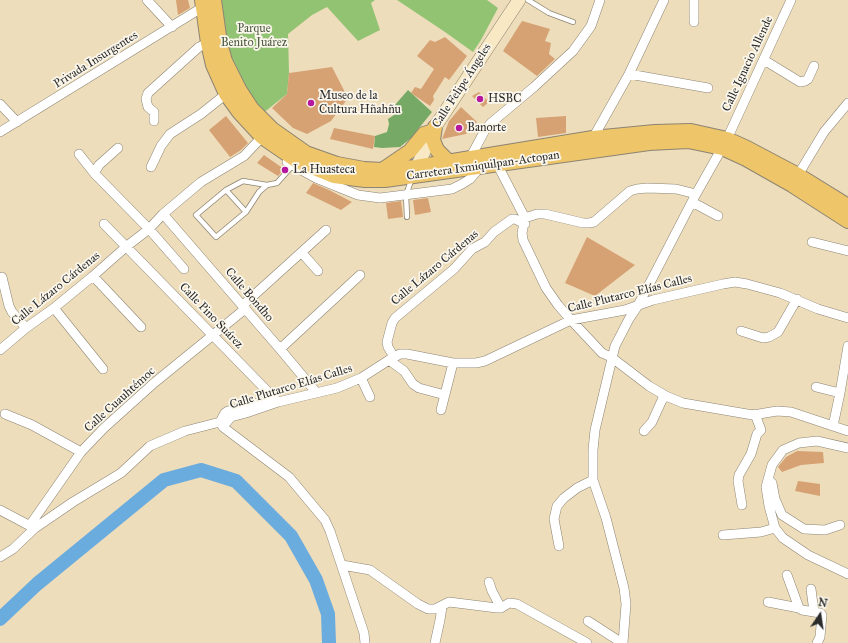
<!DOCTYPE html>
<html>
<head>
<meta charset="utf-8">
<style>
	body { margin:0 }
	#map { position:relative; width:848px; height:643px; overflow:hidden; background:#edb; font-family:"IM FELL Great Primer",serif }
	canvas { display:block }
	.north { position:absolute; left:800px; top:595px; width:40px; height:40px; -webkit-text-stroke:3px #fbf7ec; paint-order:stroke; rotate:13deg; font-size:11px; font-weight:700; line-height:16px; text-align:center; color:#2b2b2b }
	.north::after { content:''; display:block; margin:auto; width:14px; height:18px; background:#2b2b2b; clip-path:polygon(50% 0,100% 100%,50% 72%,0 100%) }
</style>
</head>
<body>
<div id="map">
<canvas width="848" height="643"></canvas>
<div class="north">N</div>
</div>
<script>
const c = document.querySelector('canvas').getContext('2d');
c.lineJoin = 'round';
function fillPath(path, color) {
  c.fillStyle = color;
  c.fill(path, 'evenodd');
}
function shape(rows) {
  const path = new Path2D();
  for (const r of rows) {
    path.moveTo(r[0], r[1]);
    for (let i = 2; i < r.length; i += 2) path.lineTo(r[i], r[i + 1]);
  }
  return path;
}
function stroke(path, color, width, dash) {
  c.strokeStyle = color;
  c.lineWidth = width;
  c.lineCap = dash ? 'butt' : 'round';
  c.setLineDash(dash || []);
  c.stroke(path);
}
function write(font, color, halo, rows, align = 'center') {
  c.font = font + ' "IM FELL Great Primer",serif';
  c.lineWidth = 3.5;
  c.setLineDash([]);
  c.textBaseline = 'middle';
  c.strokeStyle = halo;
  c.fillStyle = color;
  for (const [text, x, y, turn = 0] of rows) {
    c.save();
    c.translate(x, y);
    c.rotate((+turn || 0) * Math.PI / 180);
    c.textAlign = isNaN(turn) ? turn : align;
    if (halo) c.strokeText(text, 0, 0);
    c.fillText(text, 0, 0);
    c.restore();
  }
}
const green = shape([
	[217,0,375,0,371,3,380,30,358,41,327,7,312,15,288,34,289,73,287,94,262,114,234,74],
	[397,0,487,0,498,8,481,40,473,52,445,32]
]);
const forest = shape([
	[408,90,432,112,411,138,400,147,382,148,374,147,375,136,387,132,389,124,388,119,394,115,394,106]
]);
const river = shape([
	[0,619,37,584,164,480,201,470,236,481,291,536,316,580,328,614,329,643]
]);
const building = shape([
	[176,0,188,0,190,8,178,15],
	[522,21,550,29,545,41,551,43,549,54,555,59,537,76,503,51],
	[445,37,467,56,449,80,445,77,433,96,434,100,430,106,411,93,415,87,421,89,434,69,417,56,430,40,435,42],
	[332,67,348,98,331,121,307,134,293,128,272,108,287,94,289,73],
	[479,92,489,102,483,107,472,96],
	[461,107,477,122,466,134,442,139,449,121],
	[226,116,248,143,241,150,230,157,209,130],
	[566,116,566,133,538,137,536,118],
	[334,128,375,136,373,149,330,139],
	[264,155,284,169,278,176,257,163],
	[313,183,329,190,352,202,341,210,306,193],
	[428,198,431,212,415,215,413,200],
	[401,201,403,217,388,219,386,203],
	[587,237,635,265,595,296,565,283],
	[797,451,823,452,824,463,801,465,782,472,778,467,786,457],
	[798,481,820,484,820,496,795,491]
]);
const service = shape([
	[528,0,549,13,573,22],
	[267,185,243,181,226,190,196,215,216,237,246,212,259,192,267,185,277,183,293,165],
	[226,190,246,212],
	[407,217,406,195,412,178]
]);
const minor = shape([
	[147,0,172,27],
	[694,0,694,22],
	[764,60,800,82,805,81,808,79,814,66],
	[629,74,708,88],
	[0,104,17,122],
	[154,121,154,112,148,107,146,99,148,93,199,47,208,43],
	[0,132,203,7],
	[593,138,629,74,664,0],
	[727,139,791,0],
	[79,154,94,173,149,229,184,269],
	[470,158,485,130,491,123,534,87,573,51,591,26,600,0],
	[287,162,316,178,358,195,380,198,452,189,462,184,470,179,481,166],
	[497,164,525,218,522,233,523,240,546,288,558,305,571,320,602,353,611,357,649,386,666,396,683,403,747,414,753,415,777,411,791,412,848,431],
	[151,167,161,146,170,134,201,114,221,98],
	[94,173,99,165,118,148],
	[798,175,824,132,848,103],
	[692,202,718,216],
	[163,214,280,349,316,392],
	[525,218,537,214,545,214,583,223,589,223,594,222,630,191,637,189,647,188,676,189,696,194],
	[104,224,276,400],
	[812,242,848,251],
	[302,253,318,271],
	[93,276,141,327],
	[2,277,9,306,12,312,26,328],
	[242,306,326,230],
	[54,308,103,369],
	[741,331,763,338,769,337,778,332,797,299],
	[280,349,360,275],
	[0,350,26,328,54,308,93,276,127,246,149,229,163,214,201,182,244,156,262,137],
	[394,357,388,347,387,342,392,323,395,318,454,269,472,249,485,242,494,232,512,219,515,219,525,224],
	[389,360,404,371,413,384,419,388,445,395],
	[361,378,370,397],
	[816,387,840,393],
	[272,397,258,403,228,411,225,413,220,422,223,427,289,477,325,520,330,531,364,633,365,643],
	[441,410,453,363],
	[5,414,32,425,81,452],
	[227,422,231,417,246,413,278,402,337,388,361,378,389,360,400,354,407,354,453,363,476,363,485,361,571,320,625,310,653,300,723,284,735,282,747,284,780,293,818,309,848,318],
	[833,426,840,393,848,346],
	[644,431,652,422,662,400,666,396],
	[848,448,817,441,799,443,783,450,772,465,766,487,769,506,775,528,783,538,808,555,848,574],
	[768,479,772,483,775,499,782,515,804,529,825,530,840,525],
	[742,505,738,481,739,475,751,454,757,434,761,430,755,414],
	[0,510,34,528],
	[30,525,81,452,104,428,154,383,245,309],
	[723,535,761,532,775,528],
	[559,546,554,519,557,506,564,498,577,488,593,480],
	[0,557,13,549,35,528,73,502,121,473,150,446,185,431,220,422,225,422],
	[342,565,370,570,418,604,428,609,435,609,449,602,497,608,501,608,509,603,517,604,587,643],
	[787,575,799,608,802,610,820,613,822,615,820,637,817,643],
	[489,582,492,591,501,608],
	[811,589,814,612],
	[768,602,799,608],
	[588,621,622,643],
	[435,643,440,620,442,607],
	[623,643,626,604,624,588,606,518,593,480,593,450,595,430,615,346,629,319,637,307,653,277,696,194,722,148]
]);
const secondary = shape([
	[413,176,435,127,519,0]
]);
const primary = shape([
	[202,0,208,43,213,65,226,94,239,112,262,137,297,161,334,176,365,180,385,180,649,143,688,141,722,148,746,159,792,185,848,221],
	[214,0,220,43,225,61,239,89,252,109,272,129,306,153,337,164,364,169,383,170,416,167,593,138,655,132,691,131,727,139,747,148,798,175,848,206],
	[435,127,433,140,437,150,448,161],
	[385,168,410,151,424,134,433,131]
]);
const markers = [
	[480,99,4,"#b5179e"],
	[311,103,4,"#b5179e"],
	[459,128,4,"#b5179e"],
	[285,170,4,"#b5179e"]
];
const parkNames = [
	["Parque",254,29],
	["Benito Juárez",254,43]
];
const streetNames = [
	["Privada Insurgentes",96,60,-32],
	["Calle Ignacio Allende",748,64,-65],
	["Calle Felipe Ángeles",462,86,-57],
	["Carretera Ixmiquilpan-Actopan",483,166,-8],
	["Calle Lázaro Cárdenas",435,268,-40],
	["Calle Lázaro Cárdenas",56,289,-39],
	["Calle Plutarco Elías Calles",630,294,-14],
	["Calle Bondho",249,295,49],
	["Calle Pino Suárez",211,316,46],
	["Calle Plutarco Elías Calles",291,387,-17],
	["Calle Cuauhtémoc",120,400,-42]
];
const poiNames = [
	["Museo de la",319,96],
	["Cultura Hñahñu",319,110],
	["HSBC",488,99],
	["Banorte",467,128],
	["La Huasteca",293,170]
];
fillPath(green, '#92c373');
fillPath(forest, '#75a965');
stroke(river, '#6aacde', 14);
fillPath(building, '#d6a274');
stroke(service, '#8c8473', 6);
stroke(minor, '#8c8473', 10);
stroke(secondary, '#8c8473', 14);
stroke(primary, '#8c8473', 16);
stroke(service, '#fff', 4.5);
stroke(minor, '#fff', 9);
stroke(secondary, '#f8e8c3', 13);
stroke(primary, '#eec569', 14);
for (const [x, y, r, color] of markers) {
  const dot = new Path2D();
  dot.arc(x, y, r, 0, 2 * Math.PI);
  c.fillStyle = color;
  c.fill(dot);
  stroke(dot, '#fbf7ec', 1.5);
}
write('12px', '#4a5941', '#fbf7ec', parkNames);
write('12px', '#2b2b2b', '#fbf7ec', streetNames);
write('12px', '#2b2b2b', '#fbf7ec', poiNames, 'left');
</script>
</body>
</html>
